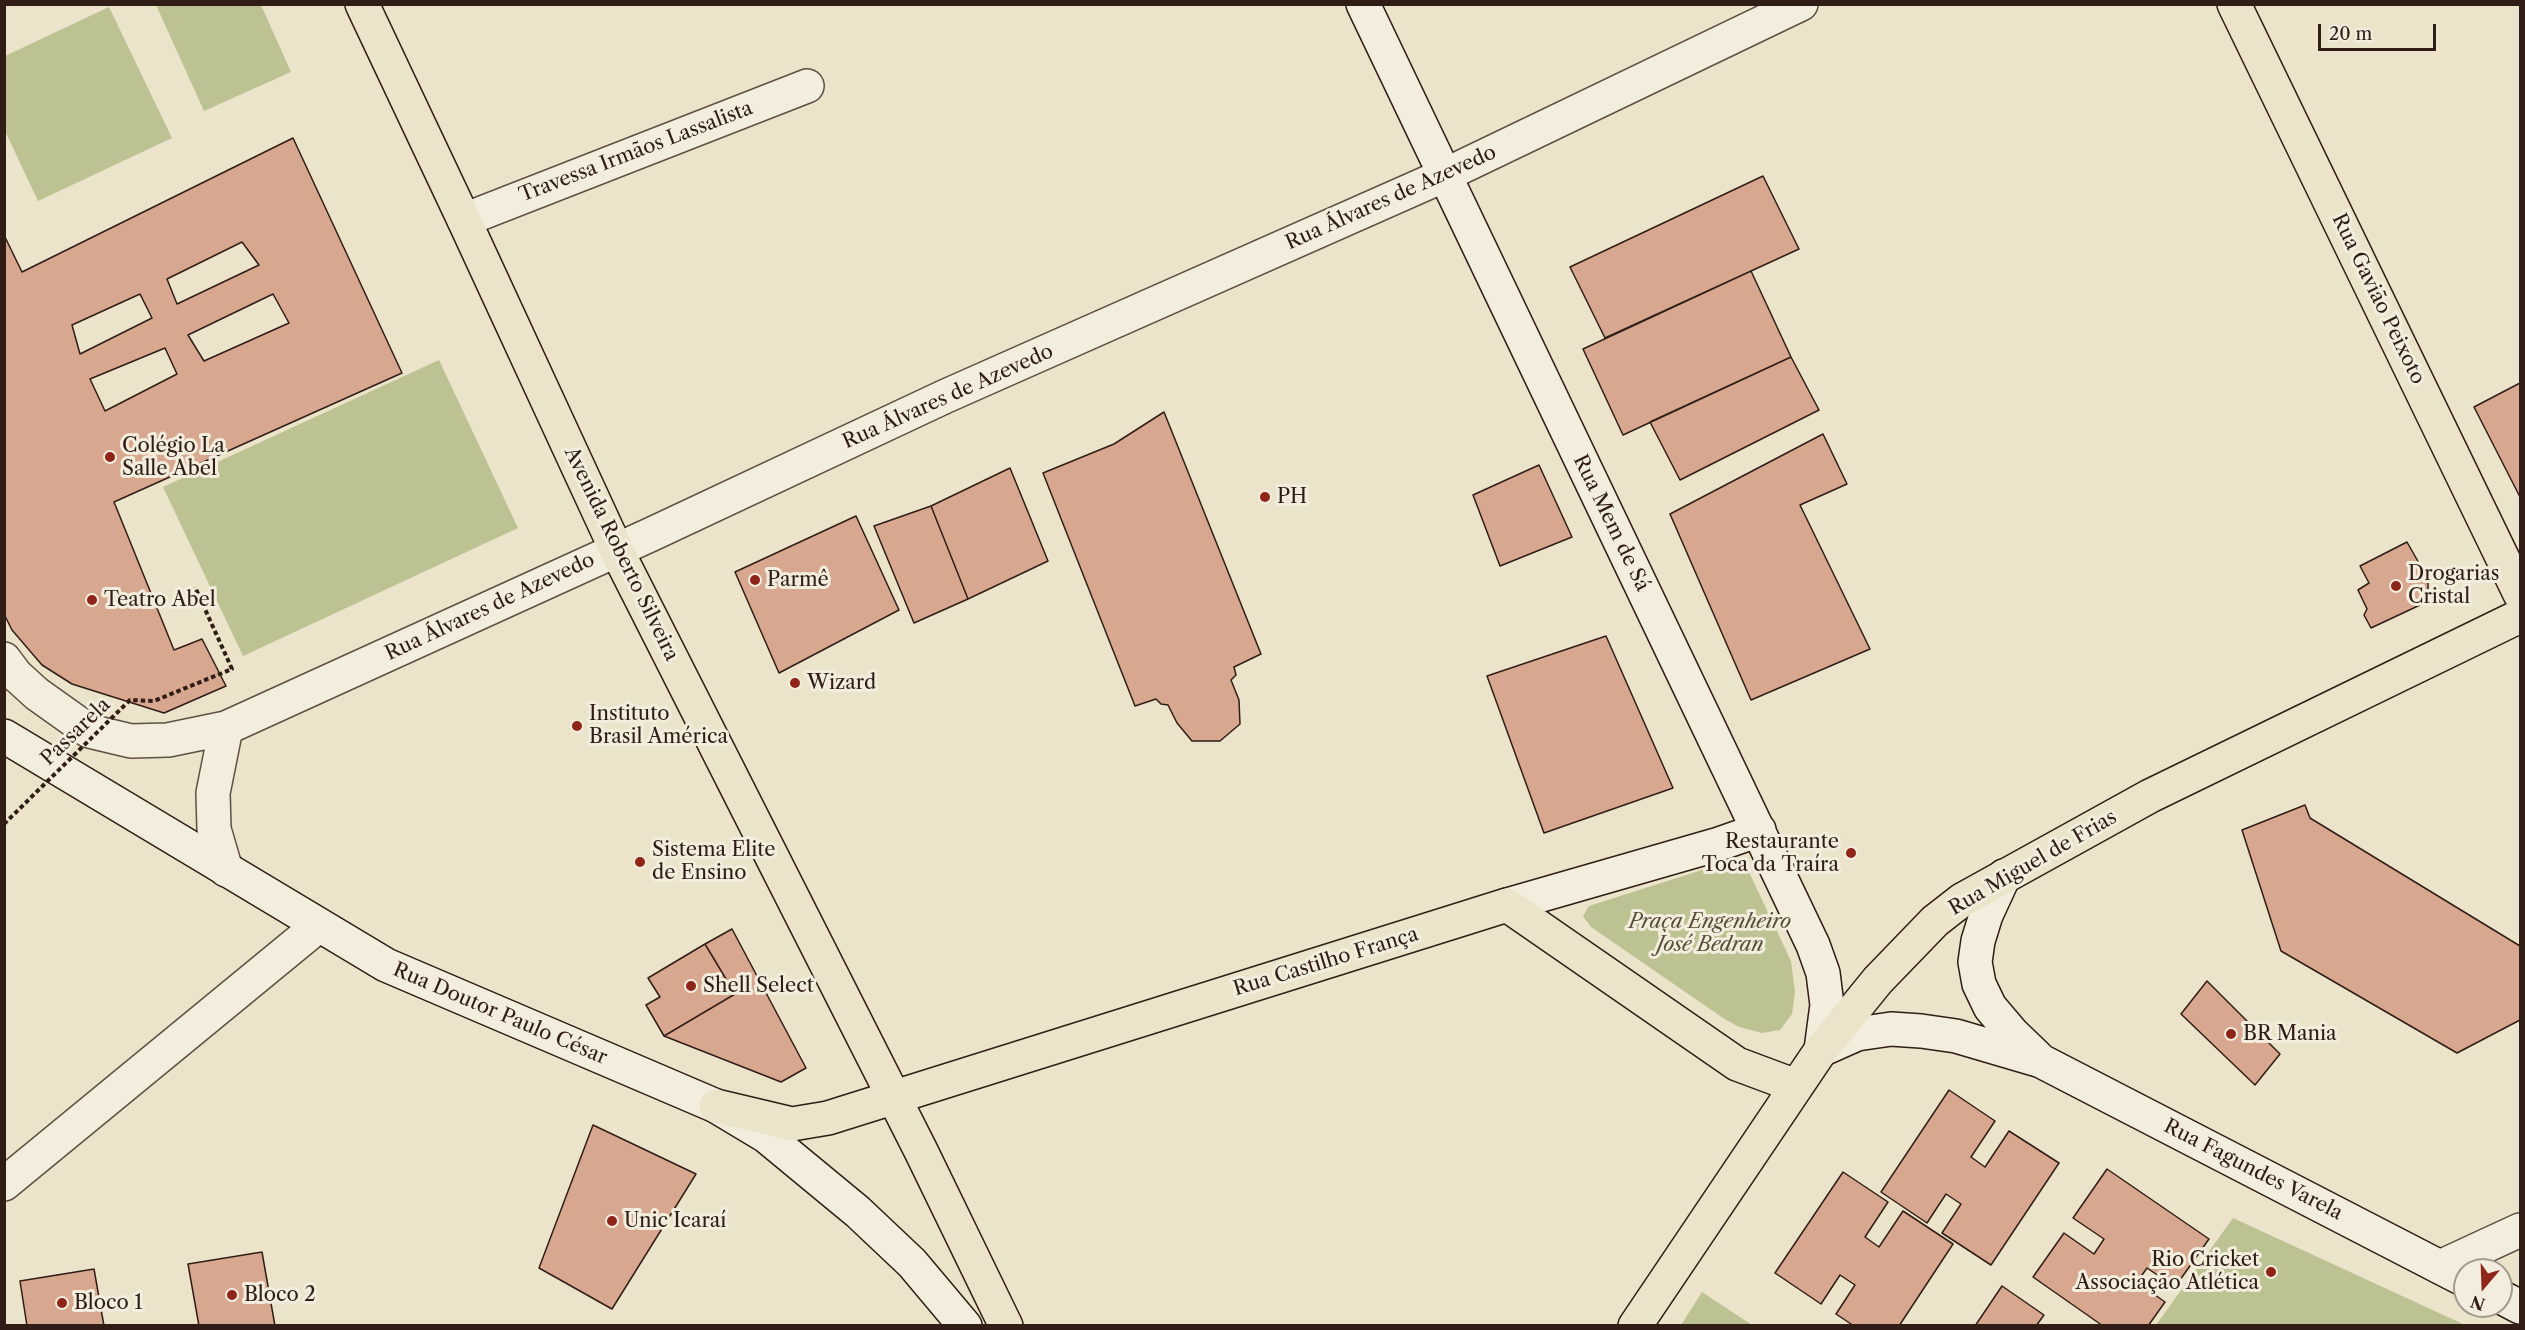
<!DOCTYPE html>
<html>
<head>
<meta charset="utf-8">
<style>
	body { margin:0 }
	#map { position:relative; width:2525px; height:1330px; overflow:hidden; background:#ebe4ca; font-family:"Libre Caslon Text",serif }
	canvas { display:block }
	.frame { position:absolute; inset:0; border:6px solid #301d15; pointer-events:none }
	.north { position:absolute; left:2453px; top:1258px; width:60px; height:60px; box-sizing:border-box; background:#f2eddd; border:2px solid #a49a8d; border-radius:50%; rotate:199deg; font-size:16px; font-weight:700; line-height:24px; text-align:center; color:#301d15 }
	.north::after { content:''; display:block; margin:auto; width:21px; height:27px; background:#8f2418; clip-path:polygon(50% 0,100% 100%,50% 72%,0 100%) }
	.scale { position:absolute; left:2318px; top:24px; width:118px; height:27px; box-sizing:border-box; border:3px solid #301d15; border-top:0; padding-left:8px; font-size:18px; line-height:21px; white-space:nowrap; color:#301d15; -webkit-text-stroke:4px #f2eddd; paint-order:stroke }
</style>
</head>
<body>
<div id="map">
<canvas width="2525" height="1330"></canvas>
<div class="frame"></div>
<div class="north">N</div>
<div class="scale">20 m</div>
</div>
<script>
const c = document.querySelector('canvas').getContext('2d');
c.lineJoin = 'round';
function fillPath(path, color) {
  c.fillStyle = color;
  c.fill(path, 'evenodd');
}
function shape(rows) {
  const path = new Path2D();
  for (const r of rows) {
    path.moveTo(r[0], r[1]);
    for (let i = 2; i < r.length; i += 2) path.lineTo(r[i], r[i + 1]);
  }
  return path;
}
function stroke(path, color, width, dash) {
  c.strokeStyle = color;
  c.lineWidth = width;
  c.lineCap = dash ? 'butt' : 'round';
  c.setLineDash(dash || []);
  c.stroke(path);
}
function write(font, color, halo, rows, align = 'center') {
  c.font = font + ' "Libre Caslon Text",serif';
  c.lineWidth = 6;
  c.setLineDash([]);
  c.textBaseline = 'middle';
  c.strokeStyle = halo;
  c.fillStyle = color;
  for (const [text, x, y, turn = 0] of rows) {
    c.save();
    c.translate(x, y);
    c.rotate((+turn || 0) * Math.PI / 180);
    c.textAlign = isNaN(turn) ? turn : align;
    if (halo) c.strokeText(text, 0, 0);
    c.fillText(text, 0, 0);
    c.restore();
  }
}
const green = shape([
	[156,5,261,5,291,72,204,111],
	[109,7,172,138,38,201,5,131,5,56],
	[439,360,518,528,243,656,163,487],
	[1727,862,1747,868,1791,961,1795,992,1792,1014,1780,1030,1762,1033,1739,1027,1723,1018,1591,927,1583,916,1589,906],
	[2233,1218,2465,1325,2156,1325],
	[1702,1292,1752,1325,1681,1325]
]);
const building = shape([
	[293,138,402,373,114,502,174,650,202,639,226,686,164,713,72,684,42,665,12,630,4,614,4,235,22,272,293,138],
	[242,242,259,265,177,304,167,279,242,242],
	[140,294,152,318,80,354,72,325,140,294],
	[273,294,289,323,204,361,188,335,273,294],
	[165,348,177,374,105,411,90,379,165,348],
	[1763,176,1799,249,1605,338,1570,267,1763,176],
	[1751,271,1791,357,1623,435,1583,349,1751,271],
	[1791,357,1819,410,1680,480,1650,422,1791,357],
	[2520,383,2520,497,2474,407,2520,383],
	[1164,412,1261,654,1234,667,1236,675,1231,680,1239,700,1240,724,1220,741,1192,741,1177,723,1168,705,1161,704,1156,699,1135,706,1043,473,1114,444,1164,412],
	[1823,434,1847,484,1800,505,1870,649,1751,700,1670,514,1823,434],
	[1539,465,1572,537,1500,566,1473,495,1539,465],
	[1010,468,1048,561,968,599,931,506,1010,468],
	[931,506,968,599,914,623,874,526,931,506],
	[856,516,899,610,779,673,735,572,856,516],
	[2407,542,2428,579,2428,591,2420,605,2371,628,2364,615,2367,609,2358,590,2369,583,2360,566,2407,542],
	[1606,636,1673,788,1544,833,1487,676,1606,636],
	[2305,805,2310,818,2520,946,2520,1020,2457,1053,2281,951,2242,830,2305,805],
	[732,929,806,1068,781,1082,664,1036,735,994,705,944,732,929],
	[705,944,735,994,664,1036,646,1005,660,997,648,978,705,944],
	[2207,981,2280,1054,2255,1085,2181,1014,2207,981],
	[1949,1090,1995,1121,1971,1157,1985,1167,2009,1131,2059,1163,1991,1265,1942,1233,1961,1204,1946,1194,1927,1223,1881,1192,1949,1090],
	[593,1125,696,1174,612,1309,539,1268,593,1125],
	[2107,1169,2209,1239,2175,1287,2147,1268,2137,1282,2165,1302,2148,1326,2103,1326,2033,1277,2064,1233,2094,1254,2104,1239,2073,1218,2107,1169],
	[1843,1172,1888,1202,1865,1237,1879,1247,1903,1211,1953,1244,1899,1326,1854,1326,1836,1314,1855,1285,1840,1275,1821,1304,1775,1273,1843,1172],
	[262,1252,275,1326,199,1326,188,1264,262,1252],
	[94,1269,104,1326,27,1326,20,1281,94,1269],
	[2002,1286,2044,1315,2036,1326,1975,1326,2002,1286]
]);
const street = shape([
	[464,220,807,86],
	[4,659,16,675,37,694,89,731,131,741,168,740,226,728,652,534,946,396,1445,175,1801,4],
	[226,728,213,793,214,829,226,870],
	[4,1184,318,926],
	[2440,1267,2520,1230]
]);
const secondary = shape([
	[1363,4,1813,945,1823,973,1827,1005,1821,1050],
	[4,736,386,965,716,1106,766,1136,858,1212,912,1263,965,1326],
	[2004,876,1986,915,1978,941,1975,962,1979,984,1990,1007,2012,1033,2038,1058],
	[1507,905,1719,844,1759,830],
	[1821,1050,1857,1034,1891,1029,1921,1031,1956,1036,2041,1061,2465,1280],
	[2501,1297,2520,1307]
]);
const primary = shape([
	[362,4,464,220,616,549,921,1151,1006,1326],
	[2234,4,2520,594],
	[716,1106,792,1124,828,1118,1507,905,1737,1064,1796,1086],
	[1635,1326,1821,1050,1878,980,1935,921,1962,900,2150,796,2520,616]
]);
const pathBridge = shape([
	[4,824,130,700,154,701,232,669,195,587]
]);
const markers = [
	[110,457,6,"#8f2418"],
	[1265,497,6,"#8f2418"],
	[755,580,6,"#8f2418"],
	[2396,586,6,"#8f2418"],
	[92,600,6,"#8f2418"],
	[795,683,6,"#8f2418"],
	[577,726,6,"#8f2418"],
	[1851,853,6,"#8f2418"],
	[640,862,6,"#8f2418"],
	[691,986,6,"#8f2418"],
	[2231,1034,6,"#8f2418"],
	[612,1221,6,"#8f2418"],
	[2271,1272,6,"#8f2418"],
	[232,1295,6,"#8f2418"],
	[62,1303,6,"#8f2418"]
];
const streetNames = [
	["Travessa Irmãos Lassalista",636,152,-21],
	["Rua Álvares de Azevedo",1391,198,-24],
	["Rua Gavião Peixoto",2378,299,64],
	["Rua Álvares de Azevedo",948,397,-24],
	["Rua Mem de Sá",1611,523,64],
	["Avenida Roberto Silveira",621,554,64],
	["Rua Álvares de Azevedo",490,607,-25],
	["Passarela",76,732,-44],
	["Rua Miguel de Frias",2033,863,-30],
	["Rua Castilho França",1326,962,-17],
	["Rua Doutor Paulo César",500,1014,23],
	["Rua Fagundes Varela",2253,1170,27]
];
const poiNames = [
	["Colégio La",122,446],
	["Salle Abel",122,469],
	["PH",1277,497],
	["Drogarias",2408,574],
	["Cristal",2408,597],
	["Parmê",767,580],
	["Teatro Abel",104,600],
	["Wizard",807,683],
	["Instituto",589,714],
	["Brasil América",589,737],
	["Restaurante",1839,842,"right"],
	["Toca da Traíra",1839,865,"right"],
	["Sistema Elite",652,850],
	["de Ensino",652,873],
	["Shell Select",703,986],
	["BR Mania",2243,1034],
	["Unic Icaraí",624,1221],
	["Rio Cricket",2259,1260,"right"],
	["Associação Atlética",2259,1283,"right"],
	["Bloco 2",244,1295],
	["Bloco 1",74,1303]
];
const parkNames = [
	["Praça Engenheiro",1710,922],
	["José Bedran",1710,945]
];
fillPath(green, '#bdc293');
fillPath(building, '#d8a78f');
stroke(building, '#301d15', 1.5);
stroke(street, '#5f4f42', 36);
stroke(secondary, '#301d15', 36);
stroke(primary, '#301d15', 36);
stroke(street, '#f2eddd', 33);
stroke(secondary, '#f2eddd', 33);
stroke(primary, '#ebe4ca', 33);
stroke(pathBridge, '#301d15', 4, [4.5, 3]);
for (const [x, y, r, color] of markers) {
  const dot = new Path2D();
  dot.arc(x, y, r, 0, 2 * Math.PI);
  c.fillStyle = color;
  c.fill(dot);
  stroke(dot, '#f2eddd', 2);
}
write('20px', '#301d15', '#f2eddd', streetNames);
write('20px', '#301d15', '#f2eddd', poiNames, 'left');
write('italic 20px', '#5a4f3b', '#f2eddd', parkNames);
</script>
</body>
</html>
